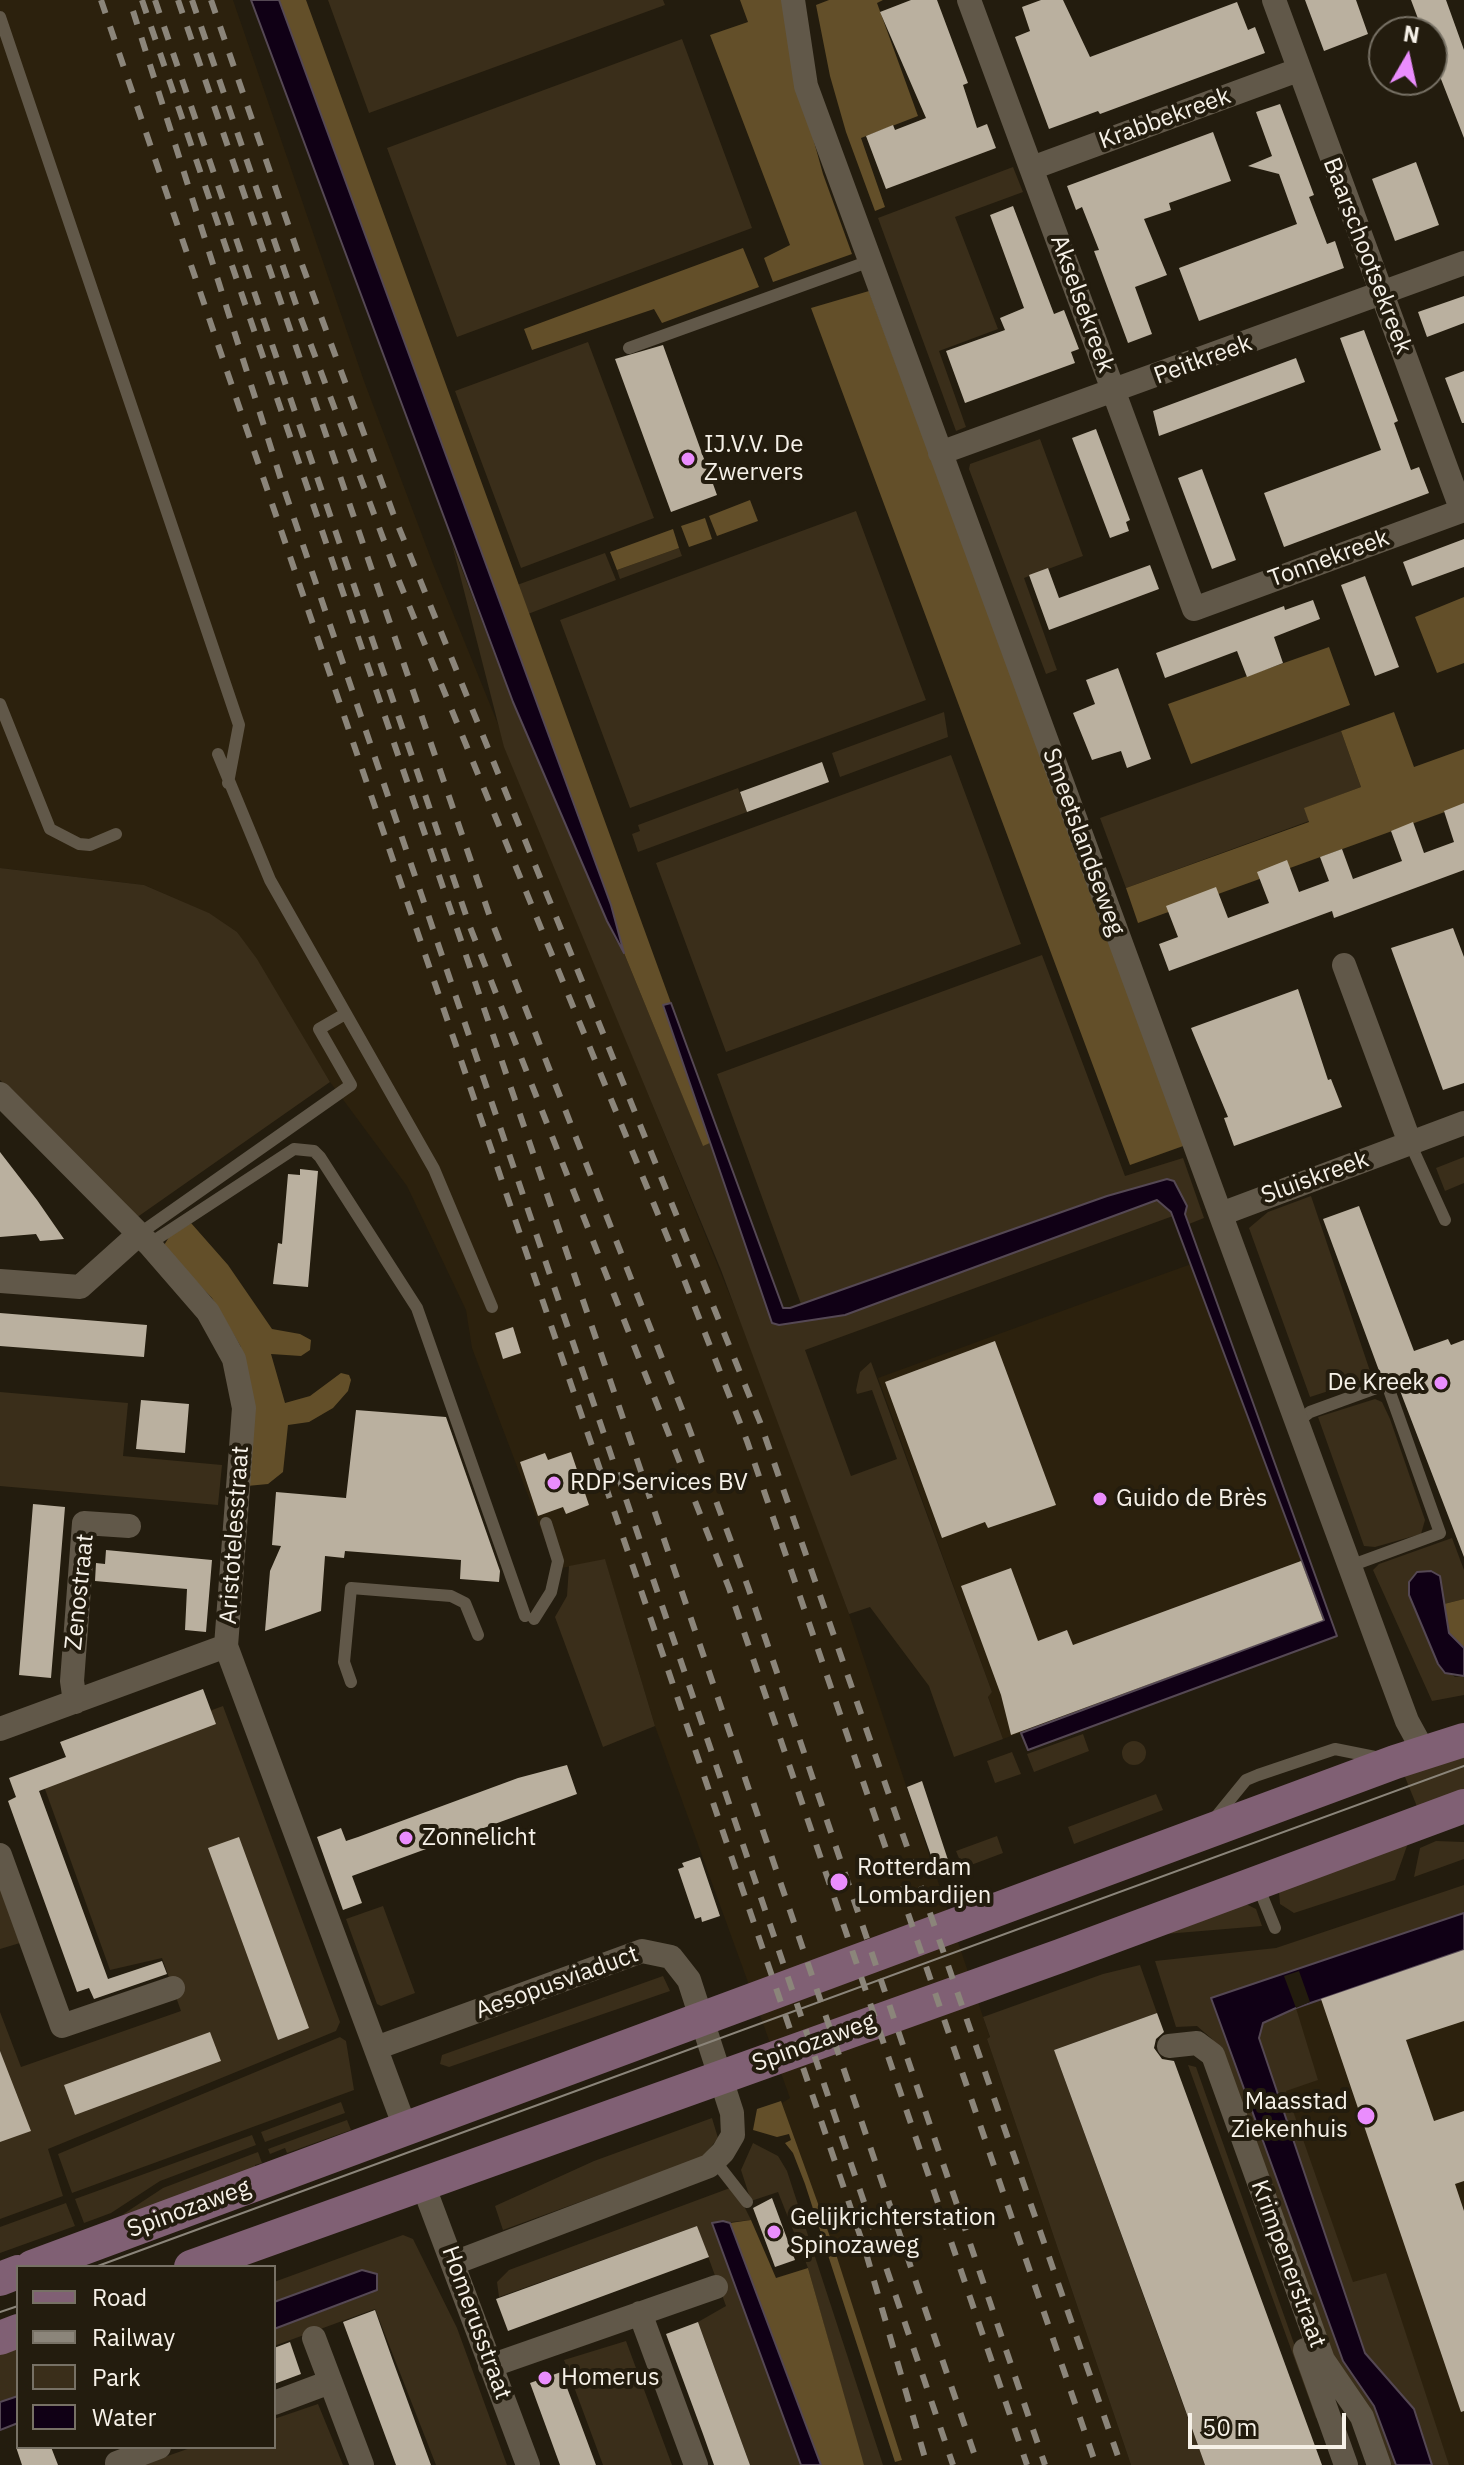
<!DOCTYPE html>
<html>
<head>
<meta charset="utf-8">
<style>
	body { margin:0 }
	#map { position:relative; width:1464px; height:2465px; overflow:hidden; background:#231c0e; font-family:"IBM Plex Sans",sans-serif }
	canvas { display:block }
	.legend { position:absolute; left:16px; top:2265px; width:260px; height:184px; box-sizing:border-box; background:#231c0e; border:2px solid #777165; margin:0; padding:10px 14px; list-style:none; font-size:24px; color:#f6f1e8 }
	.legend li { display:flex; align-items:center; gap:16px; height:40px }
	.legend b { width:40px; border:2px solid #777165 }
	.north { position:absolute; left:1368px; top:16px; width:80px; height:80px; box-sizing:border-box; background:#231c0e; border:2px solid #777165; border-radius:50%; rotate:9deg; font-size:22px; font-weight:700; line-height:32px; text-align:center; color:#f6f1e8 }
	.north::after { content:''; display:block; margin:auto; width:28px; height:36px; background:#ea8dfd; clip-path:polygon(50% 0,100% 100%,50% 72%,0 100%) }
	.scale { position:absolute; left:1188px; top:2413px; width:158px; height:36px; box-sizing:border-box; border:4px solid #f6f1e8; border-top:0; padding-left:10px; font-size:24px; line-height:28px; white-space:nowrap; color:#f6f1e8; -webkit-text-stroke:6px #231c0e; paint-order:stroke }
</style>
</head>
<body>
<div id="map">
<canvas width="1464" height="2465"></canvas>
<ul class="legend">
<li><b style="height:10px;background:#806074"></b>Road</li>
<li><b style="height:10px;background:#8b857a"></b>Railway</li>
<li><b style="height:22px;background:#3a2e1a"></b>Park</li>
<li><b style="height:22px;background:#100015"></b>Water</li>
</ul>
<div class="north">N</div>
<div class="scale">50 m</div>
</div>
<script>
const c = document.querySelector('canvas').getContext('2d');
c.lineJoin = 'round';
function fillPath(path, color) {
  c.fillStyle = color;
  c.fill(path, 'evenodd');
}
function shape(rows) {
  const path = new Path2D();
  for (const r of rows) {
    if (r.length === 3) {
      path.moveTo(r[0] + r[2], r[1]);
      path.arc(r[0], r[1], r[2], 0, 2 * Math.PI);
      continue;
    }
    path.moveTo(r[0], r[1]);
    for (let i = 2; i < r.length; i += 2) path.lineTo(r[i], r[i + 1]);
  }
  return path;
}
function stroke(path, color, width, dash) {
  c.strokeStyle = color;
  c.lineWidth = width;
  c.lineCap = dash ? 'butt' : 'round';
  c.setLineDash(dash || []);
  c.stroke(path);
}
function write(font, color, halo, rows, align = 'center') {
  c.font = font + ' "IBM Plex Sans",sans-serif';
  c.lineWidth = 8;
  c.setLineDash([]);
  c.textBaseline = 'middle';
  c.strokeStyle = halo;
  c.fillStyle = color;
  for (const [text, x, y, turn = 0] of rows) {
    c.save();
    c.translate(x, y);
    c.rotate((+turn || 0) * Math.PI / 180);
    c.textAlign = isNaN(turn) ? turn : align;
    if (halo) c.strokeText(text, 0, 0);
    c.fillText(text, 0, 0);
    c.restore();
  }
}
const built = shape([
	[0,0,233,0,364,381,433,564,759,1367,849,1614,990,2038,987,2039,1131,2465,898,2465,782,2103,790,2098,655,1726,605,1560,556,1569,472,1348,466,1310,407,1186,330,1082,237,932,208,913,144,885,0,868],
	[1191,1264,1324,1621,1003,1739,988,1696,992,1692,878,1378],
	[1464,1937,1464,2465,1417,2465,1236,2014]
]);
const green = shape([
	[328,0,663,0,665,5,369,113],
	[682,39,752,228,457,337,387,148],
	[1013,167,1023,192,955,217,998,329,939,351,966,427,956,431,878,218],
	[588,342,654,518,521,568,455,391],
	[1040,439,1083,556,1024,578,1057,670,1046,674,969,469,970,464],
	[856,511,926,700,630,808,560,620],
	[452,544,513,702,615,939,624,953,703,1145,710,1143,772,1323,779,1325,845,1315,1157,1200,1171,1212,1173,1216,805,1350,851,1476,897,1459,872,1390,857,1394,856,1390,860,1372,871,1362,992,1692,988,1697,1003,1739,954,1757,929,1686,870,1607,849,1614,721,1270,504,747],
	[679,548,682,556,620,579,617,570],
	[605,553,616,580,528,614,517,585],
	[944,712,948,737,840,777,832,753],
	[1341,731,1361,787,1305,808,1309,821,1126,888,1100,818],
	[951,755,1021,944,726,1052,656,863],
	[738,788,747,812,638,852,632,834,640,831,638,825],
	[0,868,144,885,209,913,237,932,257,959,330,1082,136,1218,0,1080],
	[1042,955,1125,1176,1183,1158,1204,1218,1189,1224,1174,1181,1107,1196,801,1304,717,1074],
	[1464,1157,1464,1183,1445,1191,1436,1168],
	[1311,1196,1372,1377,1310,1397,1249,1228,1268,1212],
	[0,1392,128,1403,123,1456,222,1465,218,1505,0,1486],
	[1375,1399,1382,1402,1390,1419,1425,1520,1421,1534,1375,1547,1364,1546,1318,1417],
	[1452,1538,1464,1570,1464,1599,1444,1604,1440,1577,1409,1595,1438,1664,1455,1677,1464,1676,1464,1695,1432,1701,1373,1570,1379,1564],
	[605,1559,655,1726,603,1747,555,1617,567,1596,569,1566],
	[223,1706,340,2022,336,2031,48,2149,63,2196,0,2219,0,2012,21,2067,181,2011,162,1958,110,1970,41,1778,72,1762],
	[1083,1734,1089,1751,1034,1772,1027,1754],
	[1134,1753,12],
	[1012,1752,1021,1774,995,1783,987,1761],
	[1464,1752,1464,1793,1418,1809,1403,1772],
	[1156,1794,1163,1810,1074,1844,1068,1827],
	[997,1836,1003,1853,963,1868,956,1851],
	[1436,1841,1464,1842,1464,1859,1414,1877,1420,1848],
	[1408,1843,1395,1880,1294,1913,1280,1904,1279,1892],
	[1464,1885,1464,1913,1211,1998,1343,2361,1374,2406,1396,2465,1384,2465,1328,2356,1212,2039,1197,2026,1176,2027,1155,1961,1276,1948],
	[0,1888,20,1943,0,1949],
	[1244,1903,1256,1909,1262,1926,1153,1935],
	[383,1906,415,1993,381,2006,377,2004,346,1919],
	[1140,1965,1157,2013,1054,2050,1205,2465,1131,2465,987,2039,990,2037,983,2017,1103,1974],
	[663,1976,670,1991,449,2067,440,2064,442,2055],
	[1296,2008,1318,2080,1286,2091,1353,2282,1386,2273,1449,2465,1432,2465,1414,2409,1365,2353,1259,2038,1263,2023],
	[340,2037,346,2041,354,2090,72,2193,58,2154],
	[1188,2065,1196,2067,1320,2417,1316,2418],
	[341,2102,345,2113,265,2142,261,2132],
	[712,2118,718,2138,703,2157,503,2230,495,2206,594,2161],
	[347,2120,351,2130,287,2153,285,2148,270,2154,268,2149],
	[252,2135,256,2145,160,2181,111,2213,84,2223,75,2199],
	[753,2143,778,2156,787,2171,883,2465,864,2465,861,2458,808,2268,778,2192,751,2201,741,2170],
	[258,2152,262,2163,255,2165,258,2173,122,2215,163,2188],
	[730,2188,737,2192,751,2220,712,2224,801,2465,750,2465,698,2322,726,2306,697,2226,499,2297,497,2282,509,2270],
	[66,2203,75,2226,0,2253,0,2227],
	[403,2235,413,2239,457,2328,507,2465,436,2465,375,2309,274,2346,274,2329,372,2293,362,2270,274,2302,274,2282],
	[18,2341,18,2396,0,2402,0,2348],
	[626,2341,672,2465,603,2465,564,2360],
	[318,2404,343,2465,142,2465,193,2447,274,2447,274,2419]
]);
const forest = shape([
	[279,0,306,0,671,1003,664,1006,710,1143,703,1146,624,953],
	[740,0,785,0,798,84,823,174,852,254,773,282,764,258,790,245,710,35,748,22],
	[829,0,883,0,877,3,918,116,861,138,885,207,875,211,846,132,830,76,816,5],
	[743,248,759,287,662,323,654,309,532,350,524,329],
	[869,291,1186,1145,1130,1165,811,308],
	[750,500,758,521,717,536,709,516],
	[705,518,712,539,689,547,681,526],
	[673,529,679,548,617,570,610,552],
	[1464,597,1464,663,1437,673,1415,617],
	[1329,647,1350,705,1191,764,1168,704],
	[1394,712,1414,767,1464,749,1464,805,1138,923,1126,888,1309,822,1304,808,1361,787,1341,731],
	[191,1223,228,1265,272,1329,300,1334,311,1340,310,1350,301,1356,271,1354,285,1403,310,1396,341,1373,349,1375,351,1380,348,1391,333,1408,309,1422,288,1425,283,1472,268,1484,247,1486,241,1347,212,1298,163,1247,169,1237],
	[1464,1599,1464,1648,1449,1633,1444,1604],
	[781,2101,834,2248,902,2460,895,2462,805,2184,793,2153,785,2143,791,2140,789,2134,777,2137,753,2130,757,2109],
	[751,2220,776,2278,808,2268,864,2465,821,2465,730,2223]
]);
const water = shape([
	[251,0,279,0,611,905,624,953,607,921,513,702,251,0],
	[671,1003,783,1308,790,1308,1107,1196,1167,1179,1174,1181,1187,1206,1185,1214,1337,1636,1028,1750,1021,1733,1324,1620,1171,1212,1157,1200,845,1315,779,1325,772,1323,663,1005,671,1003],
	[1431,1571,1440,1576,1449,1633,1464,1648,1464,1676,1445,1673,1438,1664,1409,1595,1409,1582,1417,1572,1431,1571],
	[1464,1913,1464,1950,1296,2008,1263,2023,1259,2038,1365,2353,1414,2409,1432,2465,1396,2465,1374,2406,1343,2361,1211,1998,1464,1913],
	[723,2221,730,2223,821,2465,801,2465,712,2223,723,2221],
	[362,2270,377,2274,377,2290,274,2329,274,2302,362,2270],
	[18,2396,18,2423,0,2430,0,2402,18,2396]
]);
const pier = shape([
	[1299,1971,1310,2002,1296,2008,1284,1976]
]);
const building = shape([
	[911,0,937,0,968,83,963,85,977,128,987,124,996,148,886,189,866,136,893,125,895,130,926,118,880,12],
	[1041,0,1063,0,1090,57,1237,2,1248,30,1255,27,1265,53,1100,114,1098,111,1049,129,1015,37,1030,31,1022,7],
	[1305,0,1356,0,1368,34,1324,51],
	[1411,0,1446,0,1464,50,1464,138,1432,56,1432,32,1423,32],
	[1280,104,1314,195,1309,197,1327,244,1335,241,1344,268,1199,321,1179,268,1297,224,1279,174,1248,166,1272,156,1256,112],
	[1213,132,1231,181,1169,203,1171,210,1144,219,1167,275,1135,287,1152,334,1128,343,1094,251,1099,250,1082,207,1076,210,1067,186],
	[1416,162,1439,225,1395,241,1372,179],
	[1013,206,1054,314,1064,310,1079,349,1071,352,1075,363,965,403,946,351,1005,330,1000,318,1024,308,990,215],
	[1464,296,1464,323,1427,337,1418,312],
	[1364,330,1398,421,1394,423,1411,470,1419,467,1429,493,1284,547,1264,493,1381,450,1340,338],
	[663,345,717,495,671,512,615,359],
	[1296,358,1305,382,1159,436,1153,411],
	[1464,371,1464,423,1462,423,1445,378],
	[1096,429,1130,520,1126,522,1129,531,1110,538,1072,438],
	[1202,469,1236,560,1212,569,1178,478],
	[1464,539,1464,567,1412,586,1403,562],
	[1150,565,1159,589,1049,630,1029,575,1048,568,1059,598],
	[1365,576,1399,667,1375,676,1341,585],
	[1313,600,1320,619,1274,637,1283,663,1247,677,1237,651,1165,678,1156,653,1284,606,1285,610],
	[1118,668,1151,759,1127,768,1121,751,1092,760,1073,713,1095,704,1086,680],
	[822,762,829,782,747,812,740,792],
	[1464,803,1464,870,1334,918,1332,911,1169,971,1159,944,1178,937,1166,906,1216,887,1228,918,1269,903,1257,872,1287,860,1299,892,1329,881,1320,857,1342,849,1353,879,1402,861,1391,831,1413,822,1424,853,1454,842,1444,811],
	[1453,928,1464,957,1464,1083,1443,1090,1391,948],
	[1298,989,1328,1080,1331,1079,1342,1107,1234,1146,1224,1118,1228,1117,1191,1028],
	[0,1152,37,1200,64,1239,40,1241,36,1234,0,1237],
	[300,1169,318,1171,308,1287,273,1284,278,1243,282,1244,288,1174,300,1175],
	[1359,1206,1414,1351,1448,1339,1451,1345,1464,1340,1464,1557,1394,1375,1381,1376,1323,1219],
	[0,1313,147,1325,144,1357,0,1346],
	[513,1327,521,1353,503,1359,495,1333],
	[995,1341,1056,1505,988,1528,985,1522,942,1538,885,1382],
	[141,1400,189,1404,185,1453,136,1449],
	[356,1410,446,1417,500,1571,499,1582,460,1579,461,1560,345,1551,344,1558,325,1556,321,1611,265,1631,270,1571,281,1546,272,1545,276,1492,346,1498],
	[571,1452,589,1505,566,1514,563,1507,538,1516,520,1462,545,1453,548,1460],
	[33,1504,65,1507,51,1678,19,1675],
	[106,1550,212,1560,206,1632,185,1630,187,1589,95,1581,96,1563,105,1564],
	[1301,1561,1323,1620,1011,1735,1001,1695,961,1586,1011,1568,1038,1641,1067,1630,1073,1645],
	[203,1689,216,1724,39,1791,108,1979,162,1961,167,1974,94,1999,89,1988,77,1992,8,1801,16,1797,9,1778,66,1757,60,1742],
	[567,1765,577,1794,352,1876,362,1903,343,1910,317,1837,341,1828,346,1841,358,1837,518,1778],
	[922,1781,950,1866,936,1870,907,1787],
	[239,1837,309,2028,278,2040,208,1848],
	[700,1857,720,1916,702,1922,701,1917,695,1919,678,1869,684,1867,682,1863],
	[1464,1950,1464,2021,1406,2040,1434,2121,1464,2111,1464,2181,1455,2184,1464,2211,1464,2411,1461,2412,1321,1999],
	[1157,2013,1164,2032,1156,2039,1154,2048,1162,2059,1174,2061,1322,2465,1205,2465,1175,2381,1054,2050],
	[210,2032,221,2061,75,2115,64,2085],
	[0,2051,31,2131,0,2142],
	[772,2198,795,2260,775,2267,753,2208],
	[697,2226,709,2257,508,2331,496,2299],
	[375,2310,393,2361,431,2465,396,2465,343,2322],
	[698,2322,716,2372,750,2465,714,2465,703,2434,666,2334],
	[290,2342,301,2374,274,2384,274,2348],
	[561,2372,580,2422,596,2465,560,2465,530,2383],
	[16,2447,51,2447,58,2465,22,2465]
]);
const service = shape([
	[0,17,239,725,228,783],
	[629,348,870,261],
	[0,704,50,829,79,844,90,845,116,834],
	[218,754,270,880,434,1169,492,1307],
	[1410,1143,1445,1220],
	[139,1234,351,1085,319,1029,345,1014],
	[149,1244,294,1149,314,1151,320,1157,417,1308,525,1616],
	[1297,1422,1310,1412,1387,1384,1440,1533,1350,1566],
	[534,1619,551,1592,558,1561,546,1523],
	[351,1682,344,1662,351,1588,451,1596,465,1603,478,1635],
	[1215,1818,1246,1780,1258,1775,1335,1749,1380,1758],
	[1258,1886,1275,1928],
	[715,2161,747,2202]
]);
const minor = shape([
	[793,0,806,86,1378,1643,1407,1721,1424,1752],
	[969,0,1194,609,1464,510],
	[1274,0,1462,511],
	[1032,168,1298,70],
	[940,453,1464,263],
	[1344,965,1410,1143],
	[0,1094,149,1244,208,1312,234,1359,244,1408,226,1646,406,2130],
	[1221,1214,1464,1123],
	[0,1281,80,1287,139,1234],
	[75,1702,72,1681,84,1523,129,1526],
	[0,1729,226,1646],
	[0,1855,62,2026,173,1988],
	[1169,2046,1197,2043,1213,2055,1323,2360,1362,2417,1379,2465],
	[376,2048,642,1951,671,1957,689,1980,732,2113,733,2135,723,2152,709,2166,454,2263],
	[422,2182,528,2465],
	[640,2313,696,2465],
	[314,2338,362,2465],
	[1305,2350,1346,2465],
	[490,2366,716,2287],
	[274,2403,330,2382],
	[117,2463,159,2447]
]);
const secondary = shape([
	[32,2267,1395,1762,1464,1740],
	[191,2267,1060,1956,1464,1806],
	[0,2279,18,2272],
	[0,2338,18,2331]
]);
const tram = shape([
	[95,2267,1464,1766],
	[0,2312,18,2306]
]);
const rail = shape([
	[101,0,866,2253,927,2465],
	[142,0,978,2465],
	[155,0,470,927,729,1588,1027,2465],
	[178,0,490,917,683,1412,748,1587,1045,2465],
	[192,0,299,313,399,581,671,1246,747,1441,1096,2465],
	[211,0,300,259,393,513,760,1422,1121,2465],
	[133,11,283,486,953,2465]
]);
const markers = [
	[688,459,8,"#ea8dfd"],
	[1441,1383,8,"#ea8dfd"],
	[554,1483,8,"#ea8dfd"],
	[1100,1499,8,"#ea8dfd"],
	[406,1838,8,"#ea8dfd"],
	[839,1882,10,"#ea8dfd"],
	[1366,2116,10,"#ea8dfd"],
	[774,2232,8,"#ea8dfd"],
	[545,2378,8,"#ea8dfd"]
];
const streetNames = [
	["Krabbekreek",1165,119,-20],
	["Baarschootsekreek",1367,256,69],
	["Akselsekreek",1082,304,70],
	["Peitkreek",1203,360,-20],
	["Tonnekreek",1329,559,-20],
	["Smeetslandseweg",1083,842,70],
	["Sluiskreek",1315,1178,-20],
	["Aristotelesstraat",235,1535,-86],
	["Zenostraat",80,1592,-84],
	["Aesopusviaduct",557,1983,-20],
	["Spinozaweg",814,2043,-20],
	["Spinozaweg",189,2209,-20],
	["Krimpenerstraat",1288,2264,70],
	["Homerusstraat",476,2323,70]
];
const poiNames = [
	["IJ.V.V. De",704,445],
	["Zwervers",704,473],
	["De Kreek",1425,1383,"right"],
	["RDP Services BV",570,1483],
	["Guido de Brès",1116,1499],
	["Zonnelicht",422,1838],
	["Rotterdam",857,1868],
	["Lombardijen",857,1896],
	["Maasstad",1348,2102,"right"],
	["Ziekenhuis",1348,2130,"right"],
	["Gelijkrichterstation",790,2218],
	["Spinozaweg",790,2246],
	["Homerus",561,2378]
];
fillPath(built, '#2c210d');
fillPath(green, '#3a2e1a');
fillPath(forest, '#634f29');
fillPath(water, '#100015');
stroke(water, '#554854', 2);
fillPath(pier, '#231c0e');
fillPath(building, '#bab09f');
stroke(service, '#615849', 12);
stroke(minor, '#615849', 24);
stroke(secondary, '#806074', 34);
stroke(tram, '#8b857a', 2);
stroke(rail, '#8b857a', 6, [14, 14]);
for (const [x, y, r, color] of markers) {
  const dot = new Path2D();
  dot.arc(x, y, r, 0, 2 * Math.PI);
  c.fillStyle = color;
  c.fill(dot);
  stroke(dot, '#231c0e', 3);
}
write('24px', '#f6f1e8', '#231c0e', streetNames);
write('24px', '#f6f1e8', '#231c0e', poiNames, 'left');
</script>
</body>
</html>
